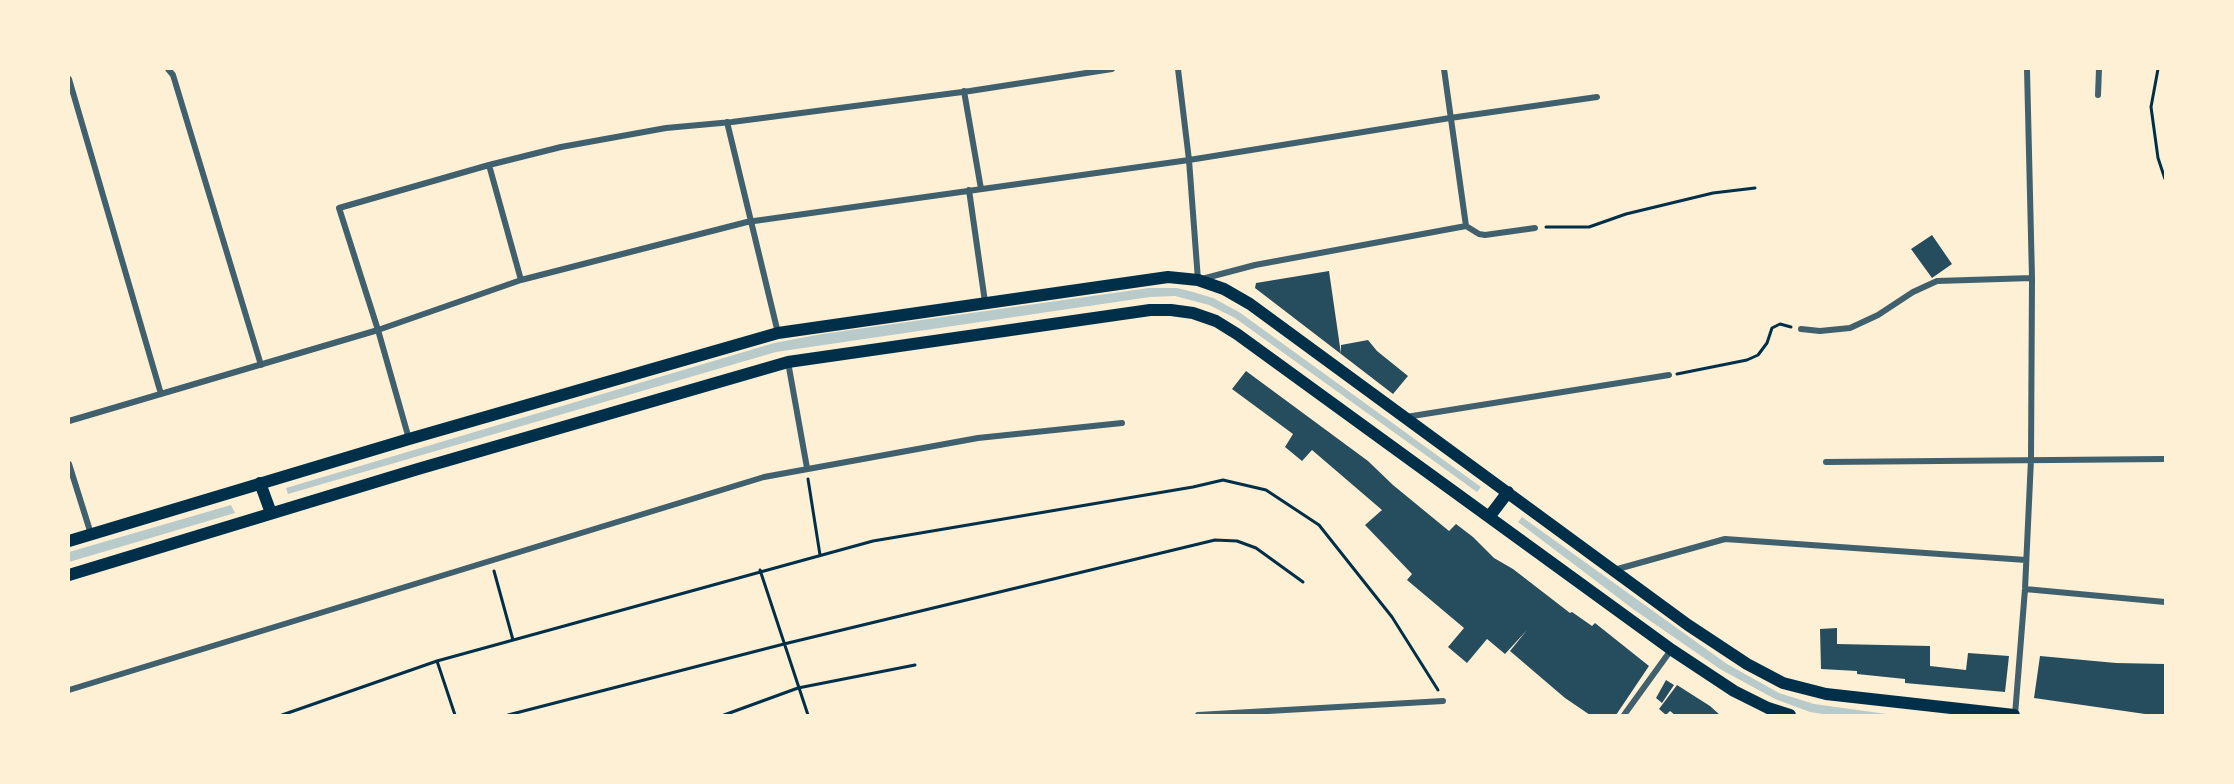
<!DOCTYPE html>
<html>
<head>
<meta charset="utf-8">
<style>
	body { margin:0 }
	#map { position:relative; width:2234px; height:784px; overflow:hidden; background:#fdf0d5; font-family:Karla,sans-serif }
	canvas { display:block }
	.frame { position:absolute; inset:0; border:70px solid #fdf0d5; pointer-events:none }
</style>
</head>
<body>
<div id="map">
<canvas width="2234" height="784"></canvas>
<div class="frame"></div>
</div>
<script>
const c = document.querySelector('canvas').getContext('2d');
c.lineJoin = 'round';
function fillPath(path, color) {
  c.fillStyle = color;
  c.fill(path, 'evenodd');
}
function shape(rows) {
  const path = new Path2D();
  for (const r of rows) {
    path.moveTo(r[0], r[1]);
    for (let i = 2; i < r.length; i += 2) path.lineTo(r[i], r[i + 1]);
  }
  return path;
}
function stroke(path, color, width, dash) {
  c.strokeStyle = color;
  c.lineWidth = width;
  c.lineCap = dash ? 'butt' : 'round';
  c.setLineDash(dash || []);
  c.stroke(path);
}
const green = shape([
	[1149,288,1177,288,1193,292,1213,298,1239,312,1481,487,1477,492,1235,318,1209,305,1175,296,1150,297,776,352,288,494,286,488,774,343,822,334],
	[231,505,235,513,69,562,69,552],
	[1522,517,1727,664,1779,693,1814,704,1894,715,1829,715,1810,712,1775,699,1720,669,1633,609,1518,522]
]);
const building = shape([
	[1932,235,1952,264,1932,278,1911,249],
	[1329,271,1341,354,1255,288,1256,283],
	[1368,340,1377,351,1408,376,1393,394,1341,354,1341,345],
	[1246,371,1368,461,1393,485,1449,531,1456,524,1473,537,1494,558,1513,569,1570,613,1572,612,1592,626,1595,623,1649,666,1616,715,1590,715,1565,698,1510,651,1527,630,1505,654,1487,639,1467,663,1448,647,1464,628,1407,580,1412,574,1365,525,1382,510,1312,450,1302,461,1285,447,1293,434,1232,389],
	[1837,628,1837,644,1930,646,1930,666,1966,670,1968,653,2009,656,2005,692,1905,683,1905,679,1857,674,1857,671,1821,669,1820,629],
	[2040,656,2116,663,2165,664,2165,715,2152,715,2034,698],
	[1666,680,1674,685,1662,703,1656,698],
	[1677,685,1710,706,1720,715,1675,715,1670,711,1666,715,1659,709]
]);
const path = shape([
	[2158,69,2151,107,2158,158,2165,179],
	[1546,227,1589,227,1626,214,1713,193,1755,188],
	[1677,374,1747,360,1758,355,1767,343,1772,328,1780,324,1791,327],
	[808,479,820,555],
	[760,570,808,715],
	[494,571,513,640],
	[437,661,455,715],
	[282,715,437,661,873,541,1193,487,1223,480,1266,490,1319,525,1392,617,1438,690],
	[508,715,784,644,1215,540,1237,541,1256,548,1303,582],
	[724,715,798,688,915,665]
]);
const minor = shape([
	[168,69,173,75,261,365],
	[1178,69,1189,160,1198,280,1255,265,1466,226,1479,234,1485,235,1535,228],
	[1444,69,1466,226],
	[69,79,161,394],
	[964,91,981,189],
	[2098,95,2099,69],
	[727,122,778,333],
	[489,165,521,280],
	[969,190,985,302],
	[1801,329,1820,331,1850,328,1878,315,1913,292,1937,281,2032,278],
	[788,362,807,468],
	[1406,417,1669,375],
	[69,421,378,330,521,280,747,222,1189,160,1450,118,1597,97],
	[409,439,378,330,339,208,489,165,561,147,666,128,732,122,970,91,1112,69],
	[1826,462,2165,459],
	[69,464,91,534],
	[1614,570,1725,539,2026,560],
	[2025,589,2165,602],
	[69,690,764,477,978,438,1122,423],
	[1198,715,1443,701],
	[1624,715,1671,650],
	[2015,715,2025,589,2031,459,2032,278,2027,69]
]);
const secondary = shape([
	[260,483,271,513],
	[1489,517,1508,492],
	[69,541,409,439,778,333,1168,277,1198,280,1224,289,1250,304,1688,625,1747,664,1783,683,1826,694,2014,715],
	[69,575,418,469,788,362,1150,310,1171,310,1193,313,1216,321,1237,334,1672,650,1734,691,1768,708,1790,715]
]);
fillPath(green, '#b9caca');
fillPath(building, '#264d5e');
stroke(path, '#003049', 3);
stroke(minor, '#3f606c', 6);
stroke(secondary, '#003049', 12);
</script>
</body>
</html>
